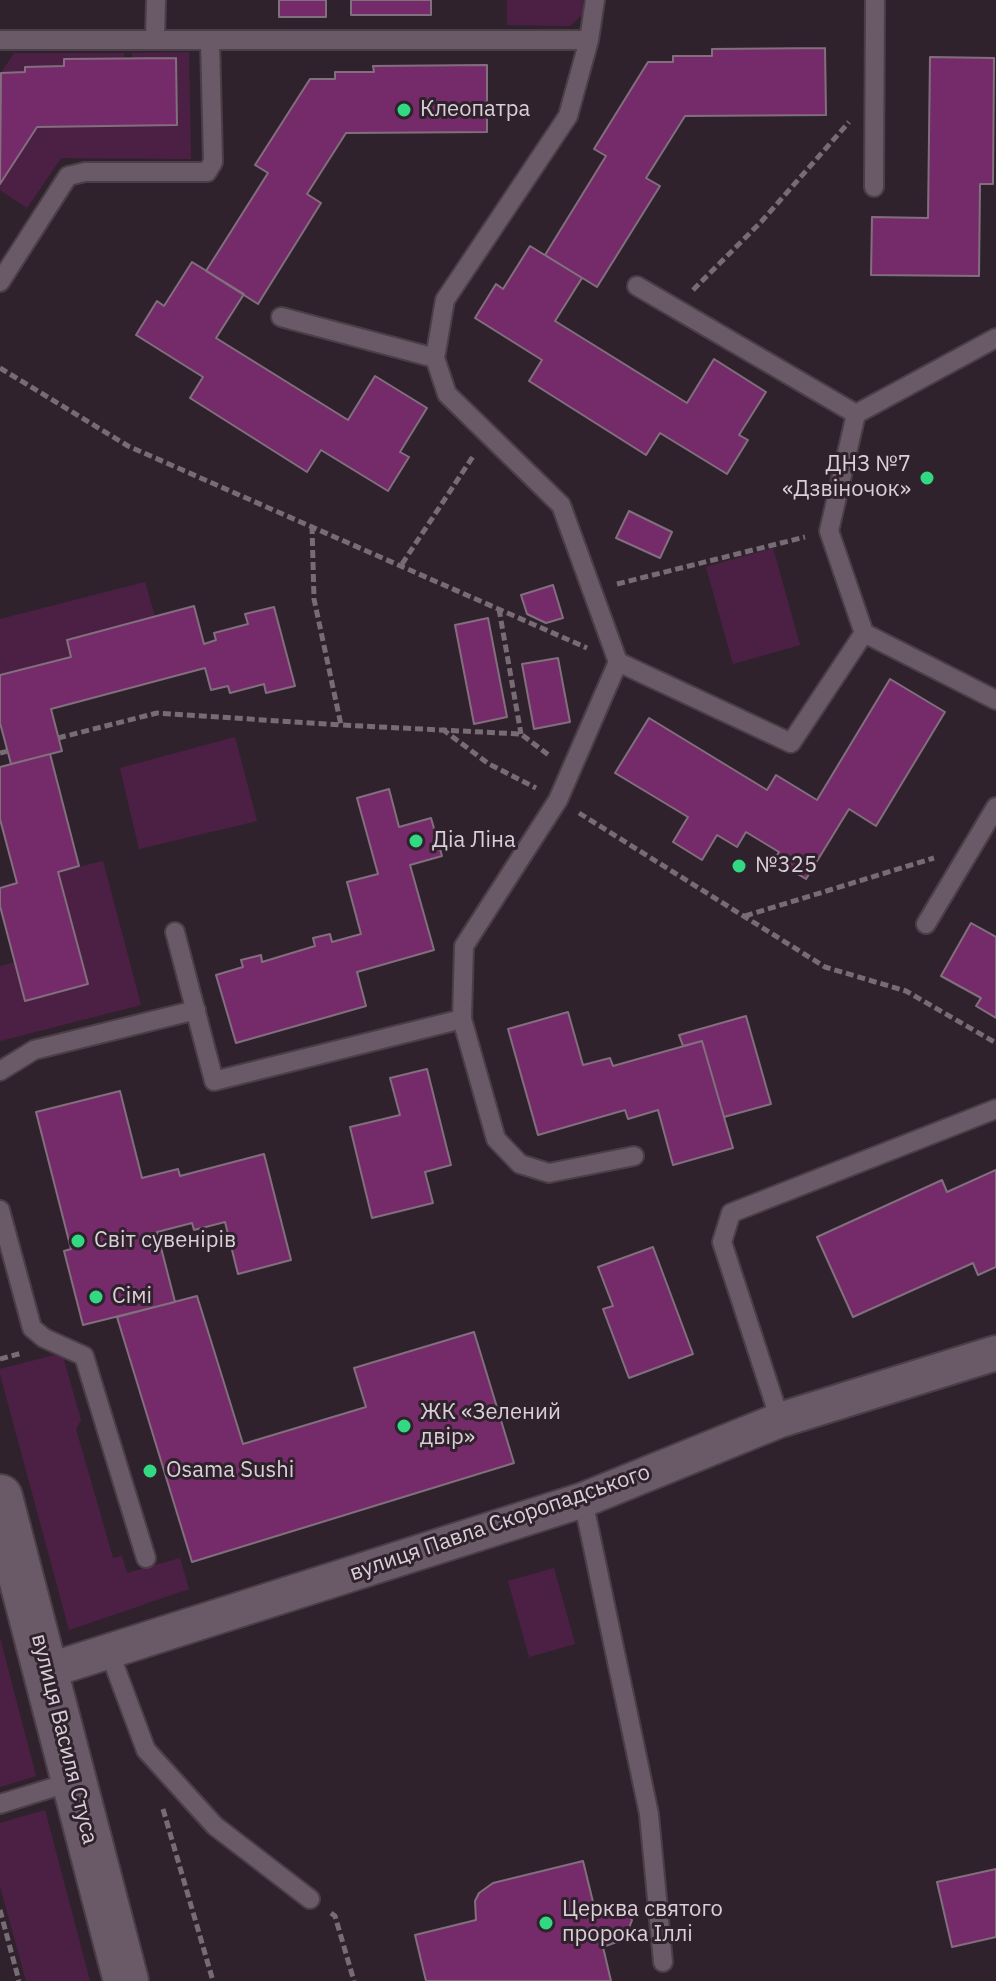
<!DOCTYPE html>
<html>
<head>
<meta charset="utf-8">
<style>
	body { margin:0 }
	canvas { display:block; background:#30222d }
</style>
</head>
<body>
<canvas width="996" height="1981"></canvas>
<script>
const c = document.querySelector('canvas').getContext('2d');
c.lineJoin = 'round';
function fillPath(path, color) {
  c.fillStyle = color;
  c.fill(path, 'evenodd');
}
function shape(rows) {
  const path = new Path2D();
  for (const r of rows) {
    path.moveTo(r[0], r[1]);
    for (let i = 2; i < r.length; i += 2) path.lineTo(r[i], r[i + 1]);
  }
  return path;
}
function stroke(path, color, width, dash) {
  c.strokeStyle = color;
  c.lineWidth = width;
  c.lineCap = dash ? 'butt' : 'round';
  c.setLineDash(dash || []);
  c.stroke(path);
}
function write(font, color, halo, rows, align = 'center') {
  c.font = font + ' "IBM Plex Sans",sans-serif';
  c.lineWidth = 6;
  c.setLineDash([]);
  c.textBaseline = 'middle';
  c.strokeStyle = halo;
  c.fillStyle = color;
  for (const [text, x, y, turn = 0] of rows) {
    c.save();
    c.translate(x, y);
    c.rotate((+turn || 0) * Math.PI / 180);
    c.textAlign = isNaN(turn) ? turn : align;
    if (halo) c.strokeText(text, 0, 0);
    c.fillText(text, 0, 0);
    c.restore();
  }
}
const green = shape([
	[507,0,583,0,583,14,570,26,507,25],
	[189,52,191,159,61,158,27,208,0,190,0,184,37,127,177,125,176,59,132,59,132,53],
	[14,53,124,53,124,59,64,59,64,66,25,67,25,72,1,73],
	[773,548,800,645,733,664,706,567],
	[145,582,155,617,67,640,71,657,0,675,0,619],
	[235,737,257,821,139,849,120,768],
	[103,861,141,1005,0,1041,0,966,15,962,88,984,58,872],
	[62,1353,81,1420,76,1429,113,1558,122,1556,127,1573,180,1558,189,1589,69,1630,0,1374,0,1369],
	[554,1568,575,1644,529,1657,508,1581],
	[0,1638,36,1776,0,1787],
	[45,1810,90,1981,26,1981,0,1886,0,1823]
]);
const building = shape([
	[279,0,326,0,326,17,279,17,279,0],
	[351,0,431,0,431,15,351,15,351,0],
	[825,48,826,115,685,116,646,178,660,186,597,287,545,255,606,156,594,149,648,62,673,62,673,56,712,56,712,49,825,48],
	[930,57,994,58,993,184,980,184,979,276,871,275,872,217,928,218,930,57],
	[176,58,177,125,37,127,0,184,1,73,25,72,25,67,64,66,64,59,176,58],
	[487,65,487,132,346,133,307,194,321,203,258,304,206,271,268,173,255,165,310,79,335,79,335,72,374,72,373,66,487,65],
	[530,246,582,278,555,321,687,403,714,359,766,392,739,435,748,440,727,474,660,433,646,455,529,381,542,360,475,318,496,284,503,289,530,246],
	[192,262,244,294,216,338,348,420,375,376,427,408,400,452,409,457,388,491,321,450,307,472,190,398,203,377,136,335,157,301,164,306,192,262],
	[629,511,672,532,660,558,616,538,629,511],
	[553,585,563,618,546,623,527,614,521,595,553,585],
	[194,606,204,644,216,640,214,633,248,624,245,614,274,607,295,686,266,693,264,684,230,693,228,686,211,690,205,668,51,709,62,751,11,764,0,723,0,675,71,657,67,640,194,606],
	[488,618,507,717,474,724,455,625,488,618],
	[558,658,570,722,534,729,522,664,558,658],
	[890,679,945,712,876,826,849,809,806,879,774,860,779,852,746,832,737,847,717,835,702,860,673,842,688,817,615,773,649,718,767,790,776,775,817,800,890,679],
	[50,754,79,866,58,872,88,984,25,1001,0,906,0,888,17,883,0,819,0,767,50,754],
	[389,789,399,827,431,818,442,856,410,865,434,950,357,972,366,1006,236,1043,216,975,243,967,241,960,261,955,262,962,315,946,313,938,330,934,332,942,361,934,347,882,378,874,357,798,389,789],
	[971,923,996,937,996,1018,976,1006,981,998,941,976,971,923],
	[568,1012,583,1065,610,1058,613,1066,702,1041,733,1148,673,1165,658,1110,628,1119,625,1110,538,1135,508,1029,568,1012],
	[746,1016,771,1104,724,1117,702,1041,683,1046,679,1035,746,1016],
	[427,1069,451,1165,425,1172,433,1203,372,1218,350,1127,400,1115,390,1078,427,1069],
	[120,1091,142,1178,178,1169,180,1176,264,1154,291,1260,238,1274,225,1222,194,1230,192,1223,157,1232,175,1302,83,1325,64,1251,71,1249,36,1112,120,1091],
	[996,1170,996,1267,978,1275,973,1263,853,1317,817,1237,942,1180,947,1192,996,1170],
	[653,1247,693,1354,629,1378,603,1309,613,1306,598,1267,653,1247],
	[197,1296,243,1444,366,1407,354,1368,474,1332,514,1463,192,1562,117,1317,197,1296],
	[583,1861,594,1906,620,1905,632,1920,625,1939,603,1947,611,1981,426,1981,415,1935,476,1920,475,1901,479,1893,493,1883,583,1861],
	[996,1869,996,1937,952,1947,937,1882,996,1869]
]);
const path = shape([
	[693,290,761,222,849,122],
	[0,368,128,446,587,648],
	[312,526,314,599,341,725,521,734,550,756],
	[402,564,474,455],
	[617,584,805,537],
	[499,609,521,734],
	[442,729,489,764,536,788],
	[58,738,157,713,341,725],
	[0,753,8,751],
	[579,813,825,967,906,991,996,1043],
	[745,916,934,858],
	[0,1359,22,1353],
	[163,1809,213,1981],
	[0,1910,19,1981],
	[331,1913,335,1916,354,1981]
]);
const lane = shape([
	[0,40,589,40],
	[155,40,156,0],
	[874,187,875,0],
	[0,282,68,176,85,172,207,172,213,162,210,40],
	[637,286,856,414],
	[281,317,435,358],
	[996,338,856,414,829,531,864,633,996,700],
	[618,662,791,743,864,633],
	[926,924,996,807],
	[175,932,214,1081,462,1019,464,946,558,800,618,662,561,505,447,394,435,358,445,300,568,116,589,40,595,0],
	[462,1019,496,1139,520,1164,549,1173,634,1156],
	[0,1071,34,1050,196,1010],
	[0,1210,32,1328,44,1338,84,1356,146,1558],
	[780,1420,722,1242,731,1213,996,1109],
	[583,1500,649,1814,663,1962],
	[109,1651,146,1750,215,1826,310,1899],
	[0,1804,74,1781]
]);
const street = shape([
	[47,1671,583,1500,780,1420,996,1353]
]);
const secondary = shape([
	[0,1497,126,1981]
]);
const markers = [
	[404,110,8,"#32d882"],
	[927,478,8,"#32d882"],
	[416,841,8,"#32d882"],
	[739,866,8,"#32d882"],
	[78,1241,8,"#32d882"],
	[96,1297,8,"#32d882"],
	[404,1426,8,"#32d882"],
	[150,1471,8,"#32d882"],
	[546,1923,8,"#32d882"]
];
const poiNames = [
	["Клеопатра",420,110],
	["ДНЗ №7",911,465,"right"],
	["«Дзвіночок»",911,490,"right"],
	["Діа Ліна",432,841],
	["№325",755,866],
	["Світ сувенірів",94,1241],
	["Сімі",112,1297],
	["ЖК «Зелений",420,1413],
	["двір»",420,1438],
	["Osama Sushi",166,1471],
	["Церква святого",562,1910],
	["пророка Іллі",562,1935]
];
const streetNames = [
	["вулиця Павла Скоропадського",500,1523,-19],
	["вулиця Василя Стуса",64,1739,76]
];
fillPath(green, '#4c2044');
fillPath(building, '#752b69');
stroke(building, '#816f7d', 2);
stroke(lane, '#4a3e47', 22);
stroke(street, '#4a3e47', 38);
stroke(secondary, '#4a3e47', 48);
stroke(path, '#776b74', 5, [8, 4]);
stroke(lane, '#6a5966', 18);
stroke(street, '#6a5966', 34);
stroke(secondary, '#6a5966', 44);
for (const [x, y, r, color] of markers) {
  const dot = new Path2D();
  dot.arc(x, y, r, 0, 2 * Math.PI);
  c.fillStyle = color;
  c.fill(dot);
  stroke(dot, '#30222d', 3);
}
write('22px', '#d9cfd6', '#30222d', poiNames, 'left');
write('22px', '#d9cfd6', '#30222d', streetNames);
</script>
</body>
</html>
